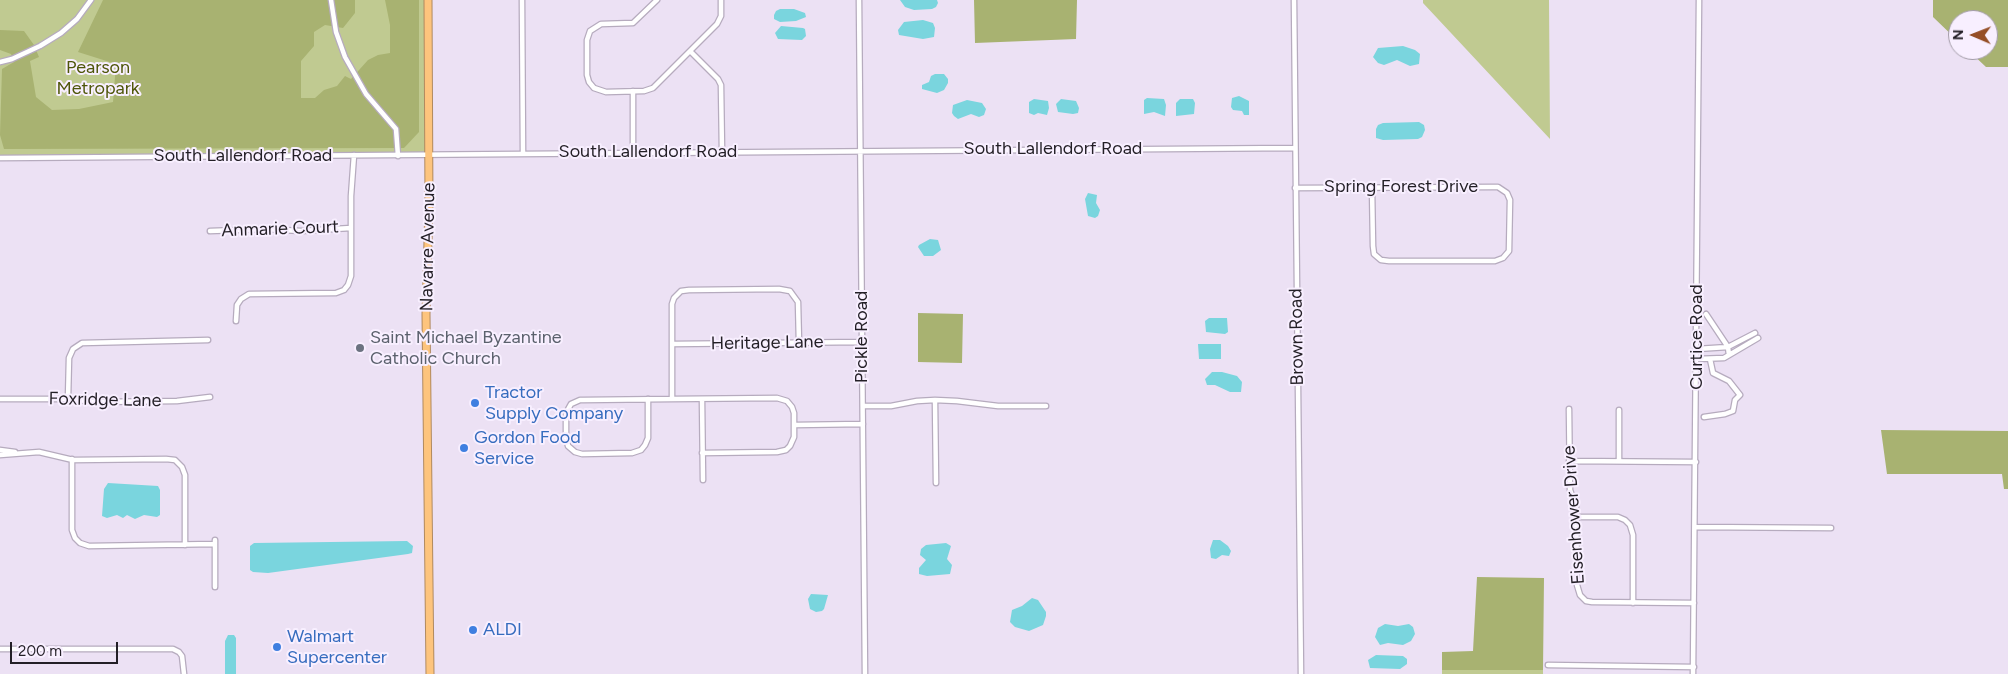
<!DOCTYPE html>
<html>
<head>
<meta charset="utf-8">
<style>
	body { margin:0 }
	#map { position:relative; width:2008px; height:674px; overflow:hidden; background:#ece1f4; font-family:Figtree,sans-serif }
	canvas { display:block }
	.north { position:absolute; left:1948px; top:10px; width:50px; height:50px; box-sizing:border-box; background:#f8efff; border:1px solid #a39ca8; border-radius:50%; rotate:271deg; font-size:14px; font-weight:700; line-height:20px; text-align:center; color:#231f26 }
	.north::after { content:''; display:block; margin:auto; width:18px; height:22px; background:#954e27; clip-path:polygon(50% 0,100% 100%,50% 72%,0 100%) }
	.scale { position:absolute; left:10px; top:642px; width:108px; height:22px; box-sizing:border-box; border:2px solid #231f26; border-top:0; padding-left:6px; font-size:15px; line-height:18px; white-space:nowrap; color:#231f26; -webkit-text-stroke:4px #f8efff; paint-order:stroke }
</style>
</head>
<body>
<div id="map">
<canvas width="2008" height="674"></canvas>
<div class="north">N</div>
<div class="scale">200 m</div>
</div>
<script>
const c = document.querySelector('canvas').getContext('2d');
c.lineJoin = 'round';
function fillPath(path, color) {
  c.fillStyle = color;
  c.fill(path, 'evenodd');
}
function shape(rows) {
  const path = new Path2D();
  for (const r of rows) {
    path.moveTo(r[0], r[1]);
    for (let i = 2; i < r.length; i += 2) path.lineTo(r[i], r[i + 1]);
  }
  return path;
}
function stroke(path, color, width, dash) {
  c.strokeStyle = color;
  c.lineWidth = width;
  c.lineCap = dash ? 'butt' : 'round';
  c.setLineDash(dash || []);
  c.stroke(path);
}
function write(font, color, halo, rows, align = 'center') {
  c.font = font + ' Figtree,sans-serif';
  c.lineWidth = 4;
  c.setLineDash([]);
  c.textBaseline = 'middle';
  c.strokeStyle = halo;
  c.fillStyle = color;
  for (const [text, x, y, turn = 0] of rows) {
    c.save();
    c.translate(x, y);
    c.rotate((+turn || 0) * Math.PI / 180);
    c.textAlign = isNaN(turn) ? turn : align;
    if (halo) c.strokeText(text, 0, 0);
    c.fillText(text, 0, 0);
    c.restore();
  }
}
const green = shape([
	[0,0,428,0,429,156,0,158],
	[1423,0,1549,0,1550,139,1423,3],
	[1442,670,1543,670,1543,674,1442,674]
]);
const forest = shape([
	[103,0,355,0,355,13,343,28,325,25,314,32,314,46,301,61,301,98,315,98,324,90,337,86,345,76,351,79,368,60,378,55,390,53,390,25,385,0,419,0,419,132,404,148,4,149,0,135,2,69,14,62,11,54,0,50,0,30,24,31,34,45,39,57,30,61,36,97,52,110,79,109,113,102,116,64,78,52],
	[974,0,1077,0,1076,39,975,43],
	[1933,0,2008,0,2008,67,1986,67,1968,50,1988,50,1988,20,1958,20,1958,41,1933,17],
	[918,313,963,314,962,363,918,362],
	[1881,430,2008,431,2008,489,2004,489,2002,474,1887,474],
	[1477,577,1544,578,1543,670,1442,670,1442,652,1473,651]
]);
const water = shape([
	[900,0,937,0,938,3,936,7,932,9,914,10,905,7],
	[780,9,794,9,805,13,806,17,796,21,780,22,774,19,774,15,776,11],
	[923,20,933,23,935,28,934,37,923,39,899,35,898,30,904,22],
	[781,26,803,28,805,29,806,36,802,40,778,39,775,33],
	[1403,46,1415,50,1420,54,1419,64,1410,66,1397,60,1384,65,1378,63,1373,57,1378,48],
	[935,74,944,74,948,79,948,83,944,90,937,93,922,89,922,85,929,82,931,76],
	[1239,96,1249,101,1249,115,1244,115,1242,111,1233,110,1231,107,1232,98],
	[1147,98,1164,99,1166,105,1165,116,1154,112,1144,114,1144,100],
	[1034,99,1048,101,1049,108,1047,115,1038,113,1034,115,1029,113,1029,102],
	[1061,99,1076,101,1079,108,1078,113,1073,114,1058,112,1056,104],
	[1180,99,1193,99,1195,103,1194,114,1176,116,1176,103],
	[967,100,982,103,986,109,984,115,979,117,971,114,958,119,954,116,952,113,953,105],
	[1419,122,1424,125,1425,130,1422,137,1418,139,1383,140,1376,138,1376,129,1378,125,1383,123],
	[1088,193,1097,195,1096,203,1100,210,1098,216,1095,218,1088,216,1085,199],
	[930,239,938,240,941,250,933,256,924,256,918,247,919,245],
	[1209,318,1227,318,1228,332,1225,334,1206,332,1205,321],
	[1198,344,1221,344,1221,359,1199,359],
	[1212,372,1222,372,1237,376,1242,382,1241,392,1230,392,1215,385,1207,385,1205,379],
	[108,483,158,486,160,490,160,515,157,517,144,515,135,519,127,515,123,518,117,515,107,518,102,516,104,489],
	[1213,540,1220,540,1228,546,1231,551,1229,556,1222,555,1216,559,1211,558,1210,549],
	[407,541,413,546,412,553,408,554,268,573,253,572,250,570,250,546,254,543],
	[946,543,951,546,947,559,952,565,950,574,927,576,919,574,919,568,926,560,920,555,921,549,926,545],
	[811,594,828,595,824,609,822,611,816,612,810,609,808,599],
	[1032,598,1038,600,1046,612,1046,616,1043,625,1029,631,1015,627,1010,622,1012,610,1022,606],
	[1385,624,1398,626,1409,624,1413,627,1415,634,1411,641,1403,645,1388,643,1380,645,1375,637,1378,628],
	[228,635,234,635,236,638,236,674,225,674,225,641],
	[1376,655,1403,656,1407,659,1407,664,1400,669,1370,668,1368,660]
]);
const minor = shape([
	[331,0,336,32,345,57,366,94,396,129,398,156],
	[522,0,523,153],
	[657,0,633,23,601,24,590,31,587,40,587,75,589,82,594,88,606,92,644,91,653,88,717,24,721,16,721,0],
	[859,0,865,674],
	[1294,0,1301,674],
	[690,51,718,79,721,85,722,152],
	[0,62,12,59,40,46,61,33,77,19,91,0],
	[633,91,633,153],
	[0,158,1295,148],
	[1295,188,1492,187,1498,187,1507,193,1510,200,1509,251,1503,258,1495,261,1389,261,1381,260,1374,254,1373,246,1372,188],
	[210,231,265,229,301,231,351,228],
	[1706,314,1728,347,1729,355],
	[236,321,237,305,241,299,249,294,336,293,344,290,348,285,351,276,351,196,354,155],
	[672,344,863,342],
	[1697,349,1728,347,1755,333],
	[1697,359,1724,358,1758,338],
	[0,399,68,399,96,402,177,401,210,397],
	[68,399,69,358,73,349,82,343,208,340],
	[648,399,648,438,645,445,641,450,632,453,582,454,575,452,568,446,566,437,566,413,571,404,580,400,583,400,672,399,777,398,787,401,792,407,794,413,794,437,790,446,786,450,777,452,702,453],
	[672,399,672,304,674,298,681,291,689,290,779,289,790,291,798,302,799,343],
	[702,399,703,480],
	[935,400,936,483],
	[863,406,891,406,917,401,935,400,957,401,998,406,1046,406],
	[1569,409,1570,490,1576,507,1577,585,1580,595,1586,601,1592,602,1694,603],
	[1619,410,1619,461],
	[1704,417,1725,414,1733,411,1735,400,1740,395,1729,381,1713,373,1710,359],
	[795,425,863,424],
	[0,450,15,452],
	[0,455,39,452,73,460,166,459,175,460,182,467,185,475,185,545],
	[72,459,72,530,75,538,80,543,89,546,215,544],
	[1569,461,1696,462],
	[1577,517,1618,517,1625,520,1630,525,1633,535,1633,603],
	[1695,527,1831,528],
	[215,540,215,587],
	[0,649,173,649,179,652,182,656,184,674],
	[1548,665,1694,667],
	[1693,674,1699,0]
]);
const highway = shape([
	[428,0,429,204,426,314,430,674]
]);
const markers = [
	[360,348,5,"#6b7280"],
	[475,403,5,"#3f7fe0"],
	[464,448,5,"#3f7fe0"],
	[473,630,5,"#3f7fe0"],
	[277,647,5,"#3f7fe0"]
];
const parkNames = [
	["Pearson",98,68],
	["Metropark",98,89]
];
const streetNames = [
	["South Lallendorf Road",1053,149],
	["South Lallendorf Road",648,152],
	["South Lallendorf Road",243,156],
	["Spring Forest Drive",1401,187],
	["Anmarie Court",280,229,-2],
	["Navarre Avenue",428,247,-89],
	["Pickle Road",862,337,-90],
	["Brown Road",1297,337,-91],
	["Curtice Road",1697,337,-90],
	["Heritage Lane",767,343,-1],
	["Foxridge Lane",105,400,1],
	["Eisenhower Drive",1574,515,-94]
];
const worshipNames = [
	["Saint Michael Byzantine",370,338],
	["Catholic Church",370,359]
];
const shopNames = [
	["Tractor",485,393],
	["Supply Company",485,414],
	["Gordon Food",474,438],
	["Service",474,459],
	["ALDI",483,630],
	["Walmart",287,637],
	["Supercenter",287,658]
];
fillPath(green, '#c0ca91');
fillPath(forest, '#a8b271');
fillPath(water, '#7ad5de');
stroke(minor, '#b6abbe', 7);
stroke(highway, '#b18a5f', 9);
stroke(minor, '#fff', 4.5);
stroke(highway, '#fdc47d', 7);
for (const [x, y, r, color] of markers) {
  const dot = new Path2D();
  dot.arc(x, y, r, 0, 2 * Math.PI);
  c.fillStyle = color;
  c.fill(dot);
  stroke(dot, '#f8efff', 2);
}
write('18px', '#4e5609', '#f8efff', parkNames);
write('18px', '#231f26', '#f8efff', streetNames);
write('18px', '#5b616d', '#f8efff', worshipNames, 'left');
write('18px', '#366cbe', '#f8efff', shopNames, 'left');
</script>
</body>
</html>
